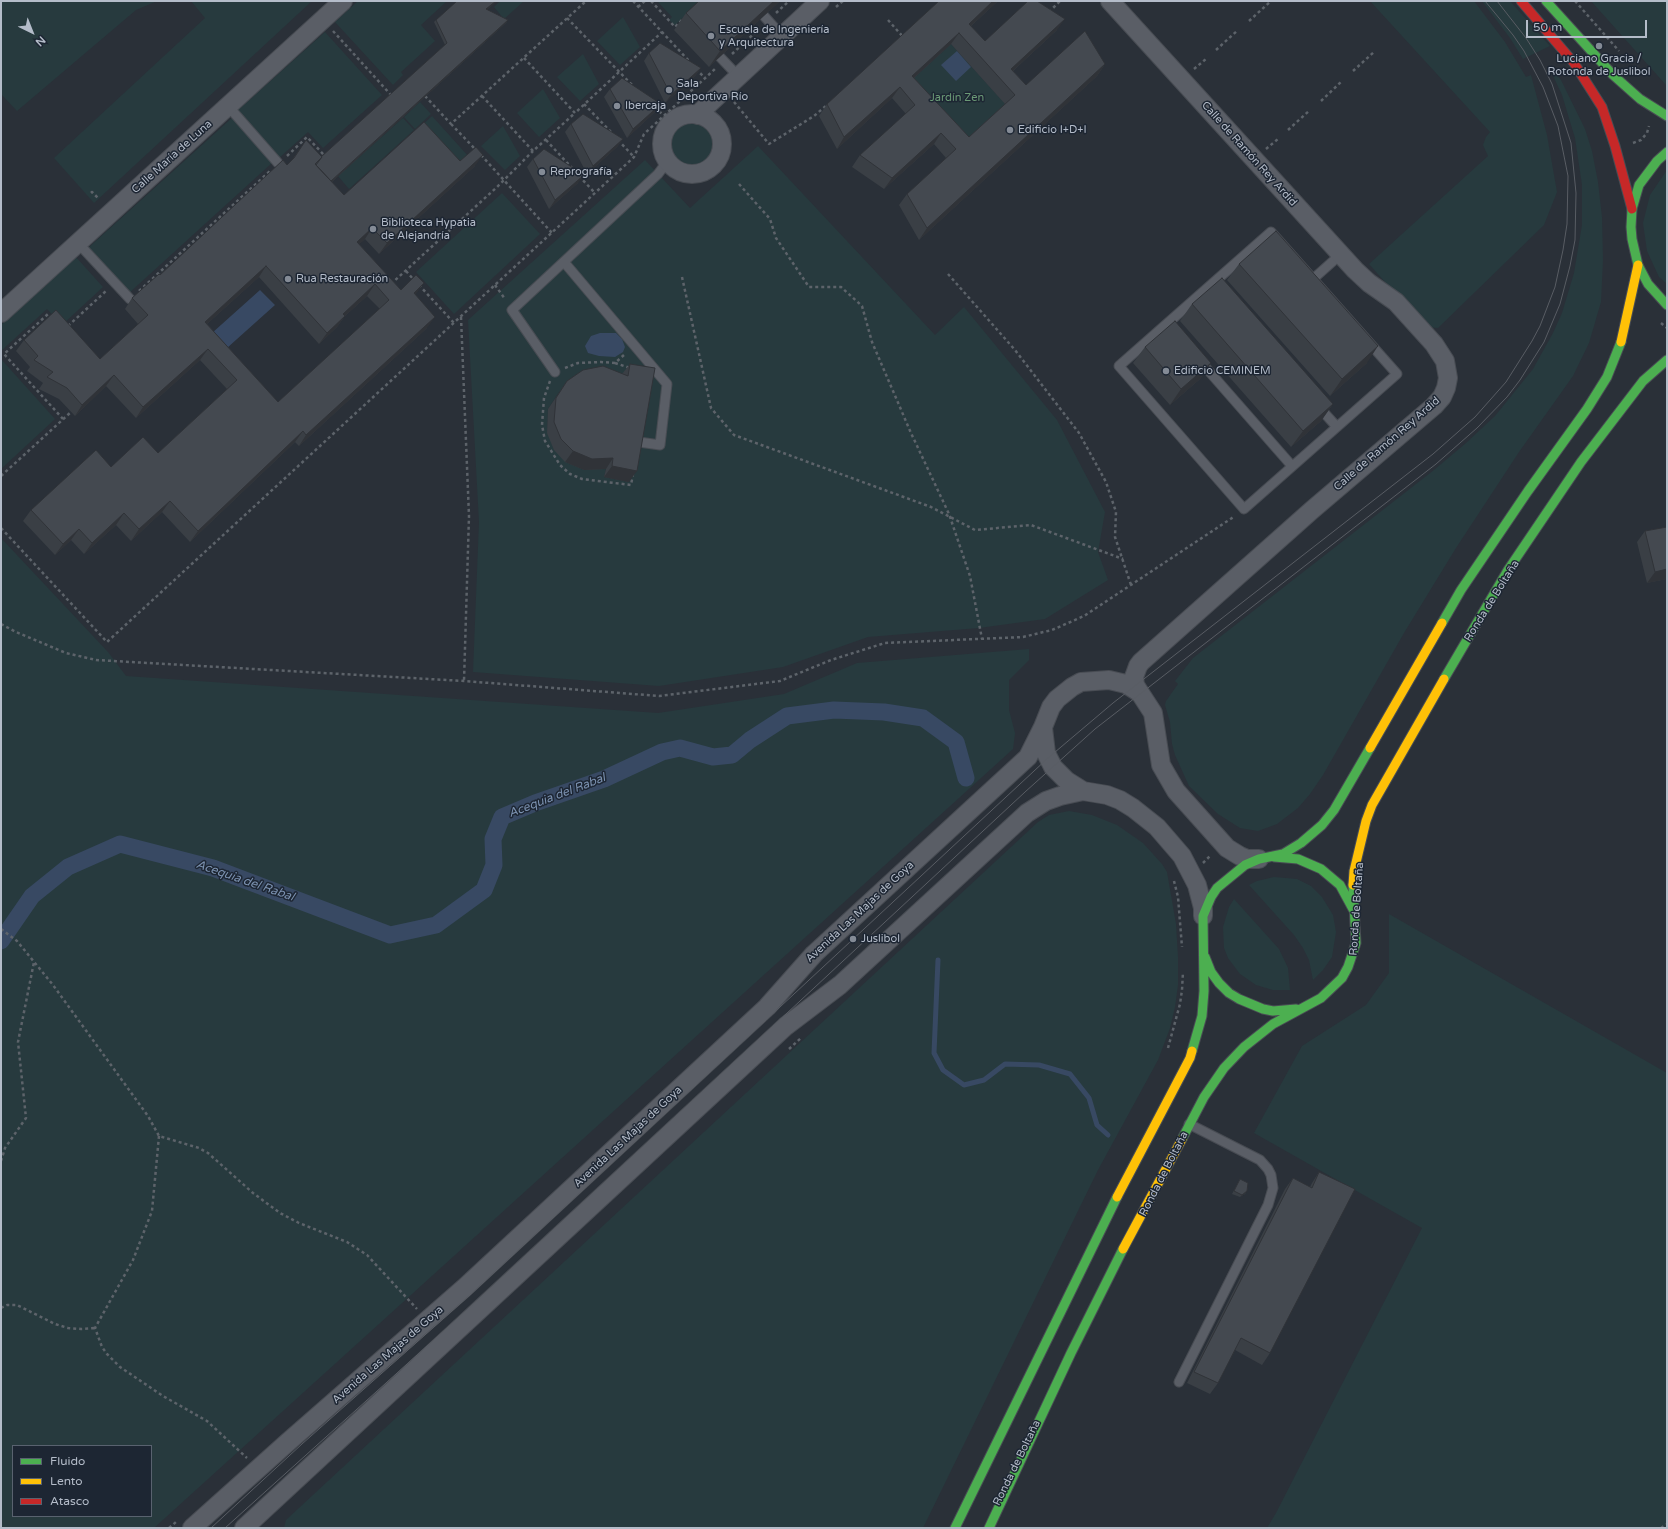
<!DOCTYPE html>
<html>
<head>
<meta charset="utf-8">
<style>
	body { margin:0 }
	#map { position:relative; width:1668px; height:1529px; overflow:hidden; background:#2a3038; font-family:"Varela Round",sans-serif }
	canvas { display:block }
	.frame { position:absolute; inset:0; border:2px solid #b4bcc9; pointer-events:none }
	.legend { position:absolute; left:12px; top:1445px; width:140px; height:72px; box-sizing:border-box; background:#1d2633; border:1px solid #59626f; margin:0; padding:5px 7px; list-style:none; font-size:12px; color:#b4bcc9 }
	.legend li { display:flex; align-items:center; gap:8px; height:20px }
	.legend b { width:20px; border:1px solid #59626f }
	.north { position:absolute; left:12px; top:12px; width:40px; height:40px; -webkit-text-stroke:3px #1d2633; paint-order:stroke; rotate:137deg; font-size:11px; font-weight:700; line-height:16px; text-align:center; color:#b4bcc9 }
	.north::after { content:''; display:block; margin:auto; width:14px; height:18px; background:#b4bcc9; clip-path:polygon(50% 0,100% 100%,50% 72%,0 100%) }
	.scale { position:absolute; left:1526px; top:20px; width:121px; height:18px; box-sizing:border-box; border:2px solid #b4bcc9; border-top:0; padding-left:5px; font-size:12px; line-height:14px; white-space:nowrap; color:#b4bcc9; -webkit-text-stroke:3px #1d2633; paint-order:stroke }
</style>
</head>
<body>
<div id="map">
<canvas width="1668" height="1529"></canvas>
<div class="frame"></div>
<ul class="legend">
<li><b style="height:5px;background:#4caf50"></b>Fluido</li>
<li><b style="height:5px;background:#ffc107"></b>Lento</li>
<li><b style="height:5px;background:#c62828"></b>Atasco</li>
</ul>
<div class="north">N</div>
<div class="scale">50 m</div>
</div>
<script>
const c = document.querySelector('canvas').getContext('2d');
c.lineJoin = 'round';
function fillPath(path, color) {
  c.fillStyle = color;
  c.fill(path, 'evenodd');
}
function shape(rows) {
  const path = new Path2D();
  for (const r of rows) {
    if (r.length === 3) {
      path.moveTo(r[0] + r[2], r[1]);
      path.arc(r[0], r[1], r[2], 0, 2 * Math.PI);
      continue;
    }
    path.moveTo(r[0], r[1]);
    for (let i = 2; i < r.length; i += 2) path.lineTo(r[i], r[i + 1]);
  }
  return path;
}
function stroke(path, color, width, dash) {
  c.strokeStyle = color;
  c.lineWidth = width;
  c.lineCap = dash ? 'butt' : 'round';
  c.setLineDash(dash || []);
  c.stroke(path);
}
function write(font, color, halo, rows, align = 'center') {
  c.font = font + ' "Varela Round",sans-serif';
  c.lineWidth = 3;
  c.setLineDash([]);
  c.textBaseline = 'middle';
  c.strokeStyle = halo;
  c.fillStyle = color;
  for (const [text, x, y, turn = 0] of rows) {
    c.save();
    c.translate(x, y);
    c.rotate((+turn || 0) * Math.PI / 180);
    c.textAlign = isNaN(turn) ? turn : align;
    if (halo) c.strokeText(text, 0, 0);
    c.fillText(text, 0, 0);
    c.restore();
  }
}
const green = shape([
	[1,1,157,1,136,10,17,111,1,94],
	[191,1,312,1,94,203,54,158,205,18],
	[358,1,447,1,421,25,435,41,401,72,403,75,393,85,335,22],
	[500,1,524,1,504,19,494,7],
	[657,1,701,1,675,25,669,20,672,17],
	[1370,1,1474,1,1505,42,1526,77,1531,75,1547,135,1557,192,1544,225,1438,328,1425,327,1369,264,1488,156,1483,145,1486,137,1490,132],
	[1482,1,1510,1,1550,46,1523,59,1510,38],
	[1591,1,1667,1,1667,85,1666,85],
	[623,17,640,47,620,65,597,41],
	[325,32,382,95,323,148,308,132,279,158,237,111],
	[951,44,1007,106,961,148,904,87],
	[583,54,599,84,580,101,557,77],
	[1548,65,1561,80,1585,129,1592,151,1598,182,1602,217,1603,260,1601,302,1589,343,1573,376,1519,452,1456,548,1404,633,1323,775,1310,794,1298,808,1277,824,1258,831,1240,828,1218,814,1189,786,1175,755,1172,744,1170,722,1165,705,1166,701,1178,684,1175,681,1193,658,1434,470,1466,443,1495,416,1533,369,1553,333,1562,313,1574,273,1582,225,1582,185,1575,138,1562,95],
	[543,89,560,118,539,137,517,113],
	[420,102,431,114,415,129,404,117],
	[432,116,469,157,453,171,416,131],
	[233,117,273,162,128,294,87,249],
	[403,118,414,130,349,189,338,176],
	[692,144,21],
	[503,126,520,156,505,170,481,146],
	[758,146,935,335,964,307,1057,420,1105,512,1098,552,1108,580,1045,619,979,628,868,637,783,667,659,686,473,672,479,522,468,320,645,160,690,208],
	[575,381,629,482,604,477,606,469,547,433,548,409,559,392],
	[1667,170,1667,284,1659,277,1647,251,1643,223,1650,195],
	[502,193,540,234,454,314,416,272],
	[75,256,103,287,62,325,47,309,1,351,1,325],
	[1,359,55,419,1,469],
	[1,538,108,652,126,676,658,713,784,694,857,663,1029,649,1029,660,1009,680,1009,710,1015,733,1013,749,154,1528,1,1528],
	[13,1446,151,1446,151,1516,13,1516],
	[1069,811,1092,815,1117,825,1143,843,1162,864,1167,872,1176,924,1178,957,1178,985,1175,1007,1170,1028,1158,1060,1098,1170,923,1528,284,1528,286,1520,1038,822,1049,815],
	[1274,877,1297,879,1311,886,1322,897,1333,915,1336,932,1332,957,1323,970,1313,980,1309,960,1303,948,1294,935,1249,885,1257,881],
	[1234,899,1279,949,1288,968,1290,990,1273,990,1256,985,1240,974,1228,958,1224,948,1223,927,1229,907],
	[1389,914,1667,1073,1667,1528,1267,1528,1276,1513,1422,1228,1254,1133,1302,1046,1366,1005,1389,973]
]);
const water = shape([
	[957,51,971,67,956,81,941,65],
	[260,290,275,305,227,348,212,333],
	[600,333,616,333,622,339,625,347,623,352,615,357,599,356,588,353,585,346,591,336]
]);
const stream = shape([
	[938,960,934,1053,943,1070,964,1085,984,1080,1005,1064,1039,1065,1070,1074,1089,1098,1097,1125,1108,1135]
]);
const canal = shape([
	[1,941,32,896,68,867,120,844,213,868,390,935,436,925,484,890,494,865,493,839,502,817,535,803,604,779,662,752,680,748,713,757,732,755,750,740,787,716,834,710,884,712,923,718,956,742,966,778]
]);
const path = shape([
	[633,1,690,62],
	[651,1,675,27,682,20],
	[1575,1,1619,51],
	[638,7,645,1],
	[836,7,843,1],
	[1049,12,1060,1],
	[776,13,789,1],
	[567,18,633,86],
	[888,20,904,38],
	[1249,21,1271,1],
	[333,31,391,95],
	[1216,50,1238,30],
	[732,54,759,29],
	[524,58,575,113,662,32],
	[696,69,705,78],
	[1194,69,1206,59],
	[1353,71,1374,52],
	[425,96,451,124,586,1],
	[482,96,533,151,575,113],
	[1321,101,1342,81],
	[734,102,769,144,814,116,827,105],
	[584,104,611,132],
	[655,107,663,115],
	[451,124,476,150],
	[1288,130,1310,110],
	[546,140,572,168],
	[618,140,634,157],
	[1633,143,1641,140,1647,133,1649,126],
	[1266,149,1278,139],
	[481,155,552,233],
	[287,156,307,137,324,155],
	[579,176,595,193],
	[739,184,770,219,776,238,809,287,841,287,862,306,872,342,911,433,949,514,970,576,982,639],
	[91,193,92,192,99,199],
	[406,271,414,280],
	[948,274,1015,350,1079,433,1106,482,1116,512,1115,537,1131,585],
	[682,277,711,408,734,435,931,507,975,530,1031,525,1123,559],
	[391,284,497,187,533,151],
	[419,285,454,323],
	[495,285,505,299],
	[139,291,270,171],
	[461,317,469,516,464,681],
	[52,318,48,314,4,354,63,419],
	[1661,323,1667,328],
	[68,326,106,291],
	[615,363,630,368],
	[565,368,578,363,601,362,615,363,625,354],
	[550,381,544,398,542,425,545,441,560,465,570,474,582,479,631,485,633,474],
	[1,476,71,412],
	[1,528,107,642,634,157,644,134,715,69],
	[1,624,16,632,66,653,96,660,464,681,659,696,780,681,831,660,885,643,1023,637,1052,630,1084,616,1235,516],
	[1203,863,1211,855],
	[1174,881,1178,897,1182,947],
	[1,929,17,941,53,985,148,1116,159,1136,199,1148,208,1153,253,1193,280,1213,299,1223,347,1242,367,1255,417,1309],
	[1168,1048,1180,1004,1182,990,1183,972],
	[789,1049,801,1038],
	[159,1136,152,1211,133,1260,95,1328,102,1347,107,1354,120,1367,163,1396,207,1421,247,1458],
	[1,1161,5,1148,26,1118,18,1042,34,962],
	[1,1308,7,1305,17,1305,55,1324,68,1328,81,1329,95,1328],
	[169,1528,176,1522],
	[1661,1528,1667,1524]
]);
const lane = shape([
	[764,16,782,36],
	[720,57,738,76],
	[228,106,278,163],
	[1271,232,1397,374,1244,509,1119,366,1271,232],
	[78,243,130,299],
	[564,262,667,384,660,445,639,442],
	[1313,279,1341,254],
	[1200,361,1292,466],
	[555,372,512,310,658,174,667,162],
	[1318,406,1337,427],
	[1179,1382,1268,1205,1273,1188,1271,1175,1268,1169,1260,1160,1189,1124]
]);
const street = shape([
	[1110,1,1355,270,1369,283,1396,302,1434,344,1445,361,1448,378,1446,388,1442,397,1434,406,1312,510,1141,662,1138,666,1134,677,1135,685,1140,693],
	[692,144,30],
	[697,115,820,1],
	[1,313,343,1],
	[1043,728,1046,753,1053,767,1067,781,1083,791],
	[192,1528,288,1442,464,1288,767,1007,814,954,1028,757,1043,727,1051,707,1057,699,1072,687,1081,682,1109,680,1126,684,1140,693,1153,713,1161,765,1176,791,1227,848,1240,856,1247,859,1259,859],
	[244,1528,786,1026,840,985,1027,813,1046,801,1060,796,1083,791,1107,795,1120,800,1133,808,1157,827,1182,856,1197,885,1203,908,1203,916]
]);
const fast = shape([
	[1546,1,1613,75,1640,99,1667,116],
	[1667,152,1657,161,1639,185,1632,209,1631,227,1632,239,1638,265,1648,284,1667,305],
	[1442,623,1461,590,1528,491,1587,409,1607,377,1621,342],
	[1444,679,1508,570,1581,462,1643,381,1667,360],
	[1274,857,1298,859,1321,869,1340,885,1353,909],
	[1205,957,1211,972,1219,983,1229,993,1239,999,1263,1009,1273,1011,1296,1009],
	[1192,1051,1202,1016,1204,991,1203,916,1211,897,1217,888,1245,865,1259,859,1283,854,1301,843,1322,825,1334,810,1370,748],
	[1182,1139,1204,1097,1224,1068,1244,1047,1273,1024,1321,998,1342,978,1348,967,1356,943,1353,885],
	[955,1528,1117,1197],
	[989,1528,1071,1353,1123,1249]
]);
const slow = shape([
	[1621,342,1638,265],
	[1370,748,1442,623],
	[1353,885,1354,871,1366,821,1372,805,1444,679],
	[1117,1197,1190,1058,1192,1051],
	[1123,1249,1182,1139]
]);
const jam = shape([
	[1521,1,1574,63,1602,107,1615,146,1632,209]
]);
const tram = shape([
	[211,1528,302,1444,470,1295,1048,758,1113,703,1433,454,1475,417,1506,382,1532,341,1540,326,1555,287,1563,250,1567,224,1568,176,1558,126,1543,87,1524,51,1513,35,1485,1],
	[225,1528,477,1301,1025,792,1095,729,1436,464,1477,428,1507,397,1520,380,1544,342,1560,304,1570,266,1575,240,1576,193,1571,143,1552,84,1540,60,1526,38,1497,1]
]);
const wall = shape([
	[497,1,487,10,508,20,506,23,332,182,344,195,460,161,475,166,379,254,365,239,359,244,401,290,415,295,427,328,299,446,295,442,190,542,162,512,131,541,116,525,84,554,71,540,55,555,23,521,31,510,111,467,158,453,227,389,200,360,136,418,106,386,75,416,59,399,39,389,43,383,27,371,30,367,16,351,24,340,100,359,138,324,125,309,132,298,287,165,292,160,306,140,321,157,445,45,434,22,436,20],
	[259,277,319,344,337,327,345,316,367,296,380,309,278,402,207,324],
	[780,1,709,67,674,30,686,13],
	[939,1,998,1,971,26,985,41,1057,30,1013,71,1026,85,1105,64,1097,76,919,240,899,205,907,194,946,158,934,144,884,189,852,167,860,155,906,114,892,98,837,149,819,116,827,104],
	[951,44,1005,104,969,137,914,78],
	[649,53,701,68,695,76,665,103,644,61],
	[610,89,661,104,655,112,627,138,604,97],
	[571,124,623,139,617,147,587,174,565,132],
	[533,159,578,183,549,209,527,167],
	[1239,264,1367,363,1330,396,1227,280],
	[1192,304,1333,404,1321,421,1291,447,1180,321],
	[1145,347,1211,363,1200,379,1170,405,1133,363],
	[630,364,629,482,604,477,606,469,584,470,565,462,554,450,547,433,548,409,567,381,622,374],
	[1667,527,1667,579,1647,583,1637,542,1645,531],
	[1319,1172,1270,1353,1262,1365,1235,1350,1218,1383,1210,1394,1187,1383,1285,1189,1293,1178,1310,1187,1312,1183],
	[1240,1179,1247,1191,1245,1194,1240,1197,1232,1194]
]);
const shadedWall = shape([
	[496,1,497,1,485,12,486,9],
	[774,1,780,1,709,67,720,51],
	[993,1,998,1,961,35,969,24],
	[1065,19,1057,30,1003,80,1011,69],
	[508,20,506,23,322,191,324,188],
	[959,33,951,44,904,87,912,76],
	[1105,64,1097,76,919,240,927,228],
	[701,68,695,76,665,103,671,95],
	[900,87,892,98,837,149,844,137],
	[661,104,655,112,627,138,633,129],
	[941,133,934,144,884,189,892,178],
	[623,139,617,147,587,174,593,166],
	[483,155,475,166,379,254,387,243],
	[584,175,578,183,549,209,555,200],
	[372,228,365,239,349,253,357,242],
	[266,266,259,277,197,333,205,322],
	[424,283,416,294,406,304,414,293],
	[375,284,367,296,335,325,343,314],
	[345,316,337,327,319,344,327,333],
	[435,317,427,328,299,446,306,435],
	[1378,346,1367,363,1330,396,1342,379],
	[208,349,200,360,136,418,143,407],
	[1211,363,1200,379,1170,405,1181,389],
	[114,375,106,386,75,416,82,405],
	[1333,404,1321,421,1291,447,1303,431],
	[303,431,295,442,190,542,198,531],
	[573,451,613,458,606,469,584,470,565,462],
	[612,466,637,471,629,482,604,477],
	[170,501,162,512,131,541,139,529],
	[124,513,116,525,84,554,92,543],
	[79,529,71,540,55,555,63,544],
	[1667,569,1667,579,1647,583,1655,572],
	[1247,1191,1245,1194,1240,1197,1242,1195]
]);
const building = shape([
	[457,1,496,1,486,9,508,20,331,181,316,165,322,157,321,157,447,43,436,20,457,1],
	[699,1,774,1,720,51,686,13,699,1],
	[939,1,993,1,969,24,985,41,1028,1,1037,1,1065,19,1011,69,1026,85,1085,31,1105,64,927,228,907,194,956,149,941,133,892,178,860,155,915,105,900,87,844,137,827,104,939,1],
	[959,33,1015,95,969,137,912,76,959,33],
	[660,43,701,68,671,95,649,53,660,43],
	[622,78,661,104,633,129,610,89,622,78],
	[583,114,623,139,593,166,571,124,583,114],
	[424,122,460,161,476,147,483,155,387,243,372,228,357,242,401,290,416,275,424,283,414,293,435,317,306,435,303,431,198,531,170,501,139,529,124,513,92,543,79,529,63,544,31,510,96,450,111,467,143,437,158,453,237,380,208,349,143,407,114,375,82,405,67,388,47,377,53,372,34,360,38,356,24,340,56,310,100,359,148,315,132,298,159,274,160,275,283,160,287,165,294,158,306,140,322,157,315,164,344,195,424,122],
	[266,266,327,333,345,316,343,314,375,284,389,300,278,402,205,322,266,266],
	[544,149,584,175,555,200,533,159,544,149],
	[1276,231,1378,346,1342,379,1239,264,1276,231],
	[1222,278,1333,404,1303,431,1192,304,1222,278],
	[1175,321,1211,363,1181,389,1145,347,1175,321],
	[630,364,655,368,637,471,612,466,613,458,592,459,573,451,561,439,554,422,556,398,567,381,583,370,603,366,628,376,630,364],
	[1667,527,1667,569,1655,572,1645,531,1667,527],
	[1319,1172,1355,1189,1270,1353,1241,1338,1218,1383,1194,1372,1293,1178,1312,1188,1319,1172],
	[1240,1179,1248,1183,1247,1191,1242,1195,1234,1191,1240,1179]
]);
const markers = [
	[711,36,4,"#848b96"],
	[1599,46,4,"#848b96"],
	[669,90,4,"#848b96"],
	[617,106,4,"#848b96"],
	[1010,130,4,"#848b96"],
	[542,172,4,"#848b96"],
	[373,229,4,"#848b96"],
	[288,279,4,"#848b96"],
	[1166,371,4,"#848b96"],
	[853,939,4,"#848b96"]
];
const poiNames = [
	["Escuela de Ingeniería",719,30],
	["y Arquitectura",719,43],
	["Luciano Gracia /",1599,59,"center"],
	["Rotonda de Juslibol",1599,72,"center"],
	["Sala",677,84],
	["Deportiva Río",677,97],
	["Ibercaja",625,106],
	["Edificio I+D+I",1018,130],
	["Reprografía",550,172],
	["Biblioteca Hypatia",381,223],
	["de Alejandría",381,236],
	["Rua Restauración",296,279],
	["Edificio CEMINEM",1174,371],
	["Juslibol",861,939]
];
const parkNames = [
	["Jardín Zen",957,98]
];
const streetNames = [
	["Calle de Ramón Rey Ardid",1249,154,48],
	["Calle María de Luna",172,157,-42],
	["Calle de Ramón Rey Ardid",1387,444,-41],
	["Ronda de Boltaña",1492,601,-58],
	["Ronda de Boltaña",1357,909,-86],
	["Avenida Las Majas de Goya",860,912,-43],
	["Avenida Las Majas de Goya",628,1137,-43],
	["Ronda de Boltaña",1164,1174,-63],
	["Avenida Las Majas de Goya",388,1355,-41],
	["Ronda de Boltaña",1017,1463,-64]
];
const waterNames = [
	["Acequia del Rabal",557,796,-21],
	["Acequia del Rabal",245,881,19]
];
fillPath(green, '#273a3e');
fillPath(water, '#384963');
stroke(stream, '#384963', 5);
stroke(canal, '#384963', 17);
stroke(lane, '#484c53', 11);
stroke(street, '#484c53', 20);
stroke(fast, '#484c53', 11);
stroke(slow, '#484c53', 11);
stroke(jam, '#484c53', 11);
stroke(path, '#5d636a', 2.5, [3, 3]);
stroke(lane, '#5a5e66', 9);
stroke(street, '#5a5e66', 18);
stroke(fast, '#4caf50', 9);
stroke(slow, '#ffc107', 9);
stroke(jam, '#c62828', 9);
stroke(tram, '#595d64', 1);
fillPath(wall, '#3a3f45');
fillPath(shadedWall, '#303338');
fillPath(building, '#444950');
stroke(building, '#303338', 1);
for (const [x, y, r, color] of markers) {
  const dot = new Path2D();
  dot.arc(x, y, r, 0, 2 * Math.PI);
  c.fillStyle = color;
  c.fill(dot);
  stroke(dot, '#1d2633', 1.5);
}
write('11px', '#b4bcc9', '#1d2633', poiNames, 'left');
write('11px', '#6b9a76', '#1d2633', parkNames);
write('11px', '#b4bcc9', '#1d2633', streetNames);
write('italic 12px', '#7c92b1', '#1d2633', waterNames);
</script>
</body>
</html>
